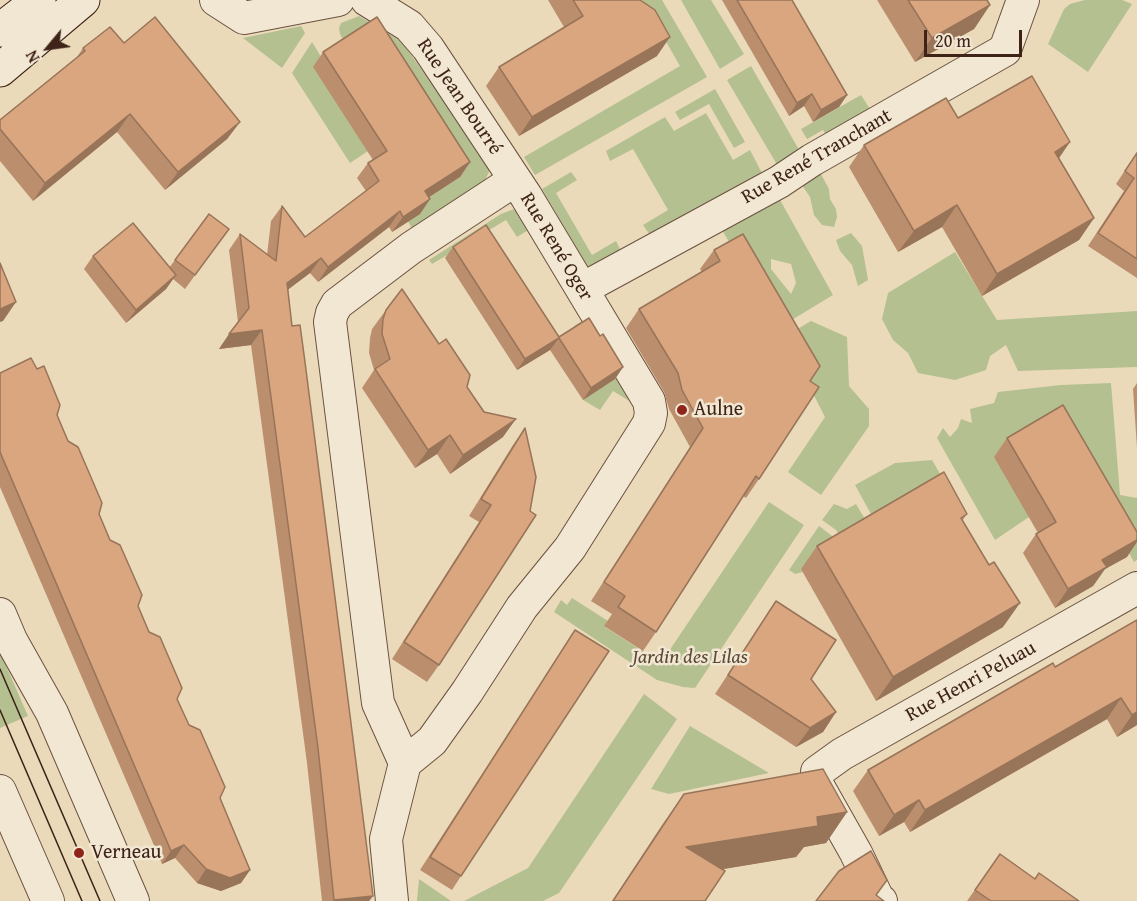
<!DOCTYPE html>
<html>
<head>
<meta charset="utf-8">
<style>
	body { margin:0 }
	#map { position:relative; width:1137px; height:901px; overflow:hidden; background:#eadaba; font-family:"Gentium Book Plus",serif }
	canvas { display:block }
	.north { position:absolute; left:18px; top:18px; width:60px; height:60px; -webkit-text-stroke:4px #f1e7d2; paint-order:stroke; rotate:241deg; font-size:16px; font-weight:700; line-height:24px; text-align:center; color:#3f2318 }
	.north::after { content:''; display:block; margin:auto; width:21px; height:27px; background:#3f2318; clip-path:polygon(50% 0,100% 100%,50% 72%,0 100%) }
	.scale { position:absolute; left:924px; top:30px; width:98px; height:27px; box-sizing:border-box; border:3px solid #3f2318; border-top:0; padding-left:8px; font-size:18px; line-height:21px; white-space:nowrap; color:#3f2318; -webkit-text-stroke:4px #f1e7d2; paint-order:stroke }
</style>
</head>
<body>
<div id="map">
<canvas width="1137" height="901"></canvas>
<div class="north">N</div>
<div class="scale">20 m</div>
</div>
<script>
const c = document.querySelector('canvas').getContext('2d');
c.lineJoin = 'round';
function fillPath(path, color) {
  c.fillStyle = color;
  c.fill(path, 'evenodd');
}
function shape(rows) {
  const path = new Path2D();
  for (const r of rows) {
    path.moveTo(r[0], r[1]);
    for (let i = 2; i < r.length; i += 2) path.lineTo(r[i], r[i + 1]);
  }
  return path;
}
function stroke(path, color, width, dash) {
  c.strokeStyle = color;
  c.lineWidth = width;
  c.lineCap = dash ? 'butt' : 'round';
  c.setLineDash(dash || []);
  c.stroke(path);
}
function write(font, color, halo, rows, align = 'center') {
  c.font = font + ' "Gentium Book Plus",serif';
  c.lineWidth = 5;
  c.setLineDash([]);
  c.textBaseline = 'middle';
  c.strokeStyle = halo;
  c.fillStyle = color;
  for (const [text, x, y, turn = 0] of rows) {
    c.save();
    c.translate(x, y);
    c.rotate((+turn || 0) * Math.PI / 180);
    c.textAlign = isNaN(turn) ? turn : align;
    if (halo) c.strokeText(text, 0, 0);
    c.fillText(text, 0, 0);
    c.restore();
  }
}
const green = shape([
	[642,0,662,0,707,77,535,175,524,157,680,66],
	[681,0,711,0,744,54,720,69],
	[1085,0,1122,0,1132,4,1088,72,1048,44,1064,9,1070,4],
	[359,16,402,42,491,167,484,183,412,229,408,221,414,207,460,177,346,45,340,34,339,28,341,23],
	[301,26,305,33,282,68,243,38],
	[312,42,323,60,368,151,350,163,292,73],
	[751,66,802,155,779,168,727,80],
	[715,89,745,142,734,148,709,104,680,120,675,112],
	[861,95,873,114,829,140,823,130,807,139,801,129],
	[706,113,733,160,750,150,763,175,650,235,643,225,668,210,633,149,610,161,606,151,665,117,674,131],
	[571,172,577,180,556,193,592,255,616,241,622,253,593,269,587,265,542,189],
	[821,174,829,189,830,199,836,209,837,217,834,227,822,225,814,215,810,197,802,185],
	[779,198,833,295,780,327,722,230,764,209],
	[771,259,791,264,796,283,791,294,771,269],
	[517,208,530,229,517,237,506,220,432,264,429,260,501,214],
	[851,233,862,246,868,280,858,286,852,265,840,251,836,240],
	[955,252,997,320,1137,311,1137,367,1018,371,1006,345,990,356,986,370,955,380,918,373,908,353,893,340,882,319,888,293],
	[584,320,631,402,613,391,600,410,583,400,613,379,574,326],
	[811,321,847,337,849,386,869,409,869,426,821,495,788,472,825,417,784,337],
	[1111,383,1120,495,1137,498,1137,560,1134,562,1062,432,1029,517,995,540,937,438,943,428,950,437,958,428,961,419,972,423,970,409,994,403,998,392,1061,385],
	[932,460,952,494,877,525,855,485,895,463],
	[769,502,804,525,695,688,683,687,657,680,554,612,561,600,567,605,572,598,608,621,605,627,661,663],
	[834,504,847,509,856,504,871,529,845,544,836,530,822,520],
	[819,526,831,535,839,547,801,569,803,572,795,574,789,570],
	[0,652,28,716,0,728],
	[644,694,677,719,559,893,543,901,464,901,528,868],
	[690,726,769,773,669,794,651,789],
	[419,879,451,901,417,901]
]);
const minor = shape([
	[216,0,244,18,338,0],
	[367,0,409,26,428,48,526,196,649,401,651,413,649,423,570,548,522,607,467,692,432,741,405,763,386,839,392,901],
	[582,289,779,182,812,160,1005,50,1023,0],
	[0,614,11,640,52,713,133,901],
	[405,763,378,703,330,322,332,313,337,304,411,248,515,180],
	[0,791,48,901],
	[881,901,878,899,856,853,817,784,817,772,842,754,1137,588]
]);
const secondary = shape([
	[0,30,39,0],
	[0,70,83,0]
]);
const tram = shape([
	[0,669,100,901],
	[0,710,82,901]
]);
const wall = shape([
	[548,0,640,0,657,56,519,136,486,86,499,67,564,27],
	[722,0,792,0,847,95,839,107,813,122,804,106,789,116],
	[877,0,987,0,990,5,974,29,915,62],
	[124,43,240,122,227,139,165,190,117,132,33,201,0,161,0,120,77,57,83,48],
	[323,52,470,162,460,177,429,197,430,199,420,214,392,232,389,227,318,282,310,273,288,289,292,326,373,896,369,901,322,901,307,763,251,345,219,349,238,322,229,250,240,234,267,255,271,221,282,206,305,237,366,191,357,178,368,163,373,160,313,67],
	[958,118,1059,158,1094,218,1079,240,982,296,942,227,898,252,849,167,864,145],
	[1137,152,1137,278,1088,246,1124,191,1116,184],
	[209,214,229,229,185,289,173,279,166,289,126,323,84,269,93,256,169,268],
	[453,247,559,337,600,336,623,367,615,379,583,400,550,350,517,370,445,258],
	[714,250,810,381,759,479,746,498,743,496,656,632,643,651,604,626,612,614,591,601,690,447,669,409,664,392,626,328,639,309,702,272,700,269],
	[386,310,467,387,503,437,450,474,437,454,415,468,362,388,374,370,369,353,370,338,372,329],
	[0,373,57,415,250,870,241,883,221,891,197,883,175,858,162,864,0,487],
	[1137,383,1137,448,1133,389],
	[525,428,439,665,427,682,392,659,479,522,469,516,513,445],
	[1007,438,1127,557,1105,569,1093,586,1055,608,1023,553,1036,534,1038,533,994,457],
	[967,514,962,521,989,565,1003,627,876,701,801,569,817,546],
	[776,601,811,679,836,712,823,732,796,747,715,694],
	[1137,620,1137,725,1117,737,1107,719,910,832,904,822,879,836,853,791,868,770,1055,667],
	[575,630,461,876,452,890,420,870],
	[684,794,847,812,826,843,804,847,796,857,722,869,705,901,612,901,662,825],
	[1000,854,1035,879,1079,901,967,901]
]);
const shadedWall = shape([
	[990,5,974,29,915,62,932,38],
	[670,37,657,56,519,136,532,117],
	[812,94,804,106,789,116,797,103],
	[847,95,839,107,813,122,821,110],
	[130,114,117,132,33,201,45,183],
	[240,122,227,139,165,190,178,172],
	[1070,142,1055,164,1055,152],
	[470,162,460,177,414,207,425,191],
	[430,199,420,214,392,232,403,217],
	[957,205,942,227,898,252,914,231],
	[400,211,389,227,318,282,328,267],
	[1094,218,1079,240,982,296,997,274],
	[321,258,310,273,277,298,287,283],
	[176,275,166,289,126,323,136,310],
	[16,302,3,321,0,322,0,309],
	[262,330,251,345,219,349,229,334],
	[559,338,550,350,517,370,525,359],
	[623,367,615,379,583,400,591,388],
	[516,419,503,437,450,474,463,455],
	[450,435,437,454,415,468,428,450],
	[1137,540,1137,542,1127,557,1105,569,1093,586,1055,608,1068,589,1102,560],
	[1020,603,1003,627,876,701,893,677],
	[1121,698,1107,719,910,832,925,810],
	[836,712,823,732,796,747,810,728],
	[1137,712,1137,725,1117,737,1132,715],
	[919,800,904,822,879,836,894,815],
	[847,812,826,843,804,847,796,857,664,879,686,847,817,817],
	[184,845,175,858,162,864,171,851],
	[206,869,250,870,241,883,221,891,197,883],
	[373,896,369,901,333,901,334,900]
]);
const building = shape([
	[573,0,640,0,655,10,670,37,532,117,499,67,583,16,573,0],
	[737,0,792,0,847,95,821,110,812,94,797,103,737,0],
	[908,0,987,0,990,5,932,38,908,0],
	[155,17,240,122,178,172,130,114,45,183,0,129,0,120,85,51,83,48,110,27,124,43,155,17],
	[377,17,470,162,425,191,430,199,403,217,400,211,328,267,321,258,287,283,292,326,300,325,305,362,373,896,334,900,318,748,262,330,229,334,249,308,240,234,276,261,282,206,305,237,379,181,368,163,387,151,323,52,377,17],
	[1032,76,1070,142,1055,152,1094,218,997,274,957,205,914,231,864,145,946,98,958,118,1032,76],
	[1137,153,1137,259,1098,233,1134,178,1125,171,1137,153],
	[209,214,229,229,195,275,175,260,209,214],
	[133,223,176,275,136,310,93,256,133,223],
	[486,225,559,337,589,318,600,336,603,334,623,367,591,388,559,338,525,359,453,247,486,225],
	[743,234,820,366,810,381,819,387,759,479,756,476,656,632,618,607,625,596,604,582,703,428,682,390,678,373,639,309,720,261,714,250,743,234],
	[0,263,16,302,0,309,0,263],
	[402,289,439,344,446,339,470,375,467,387,484,412,516,419,463,455,450,435,428,450,375,369,390,359,382,334,383,319,386,310,402,289],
	[31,358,37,369,44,366,60,405,57,415,68,441,78,447,102,503,99,514,110,540,120,545,142,595,138,606,149,632,160,637,182,688,177,699,189,725,200,730,225,787,220,798,250,870,230,878,206,869,184,845,171,851,0,452,0,373,31,358],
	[1063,405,1137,532,1137,540,1102,560,1107,567,1068,589,1036,534,1056,522,1007,438,1063,405],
	[525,428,536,477,530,511,536,515,439,665,404,642,491,505,481,499,525,428],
	[944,472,967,514,961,518,989,565,994,562,1020,603,893,677,817,546,944,472],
	[776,601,836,640,811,679,836,712,810,728,728,675,776,601],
	[1137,620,1137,712,1132,715,1121,698,925,810,919,800,894,815,868,770,1053,663,1055,667,1137,620],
	[575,630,609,651,461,876,430,857,575,630],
	[823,769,847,812,817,817,818,826,686,847,725,871,705,901,613,901,684,794,823,769],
	[871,851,887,880,876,895,884,901,816,901,839,871,871,851],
	[1000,854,1035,879,1039,873,1079,901,991,901,975,890,1000,854]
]);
const markers = [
	[682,410,6,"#8f2418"],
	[79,853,6,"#8f2418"]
];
const streetNames = [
	["Rue Jean Bourré",459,97,56],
	["Rue René Tranchant",817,157,-30],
	["Rue René Oger",556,247,59],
	["Rue Henri Peluau",971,682,-29]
];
const poiNames = [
	["Aulne",694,410],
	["Verneau",91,853]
];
const parkNames = [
	["Jardin des Lilas",690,658]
];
fillPath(green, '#b5c091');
stroke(minor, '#6a5140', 34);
stroke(secondary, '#3f2318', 35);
stroke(minor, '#f1e7d2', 32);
stroke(secondary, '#f1e7d2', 33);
stroke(tram, '#3f2318', 1.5);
fillPath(wall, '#bb8f6d');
fillPath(shadedWall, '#987459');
fillPath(building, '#d9a67f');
stroke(building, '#987459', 1.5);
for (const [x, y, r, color] of markers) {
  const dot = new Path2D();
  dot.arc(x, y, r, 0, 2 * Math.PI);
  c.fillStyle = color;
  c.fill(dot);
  stroke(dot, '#f1e7d2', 2);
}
write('20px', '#3f2318', '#f1e7d2', streetNames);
write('20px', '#3f2318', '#f1e7d2', poiNames, 'left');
write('italic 20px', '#5c4a36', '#f1e7d2', parkNames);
</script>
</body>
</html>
